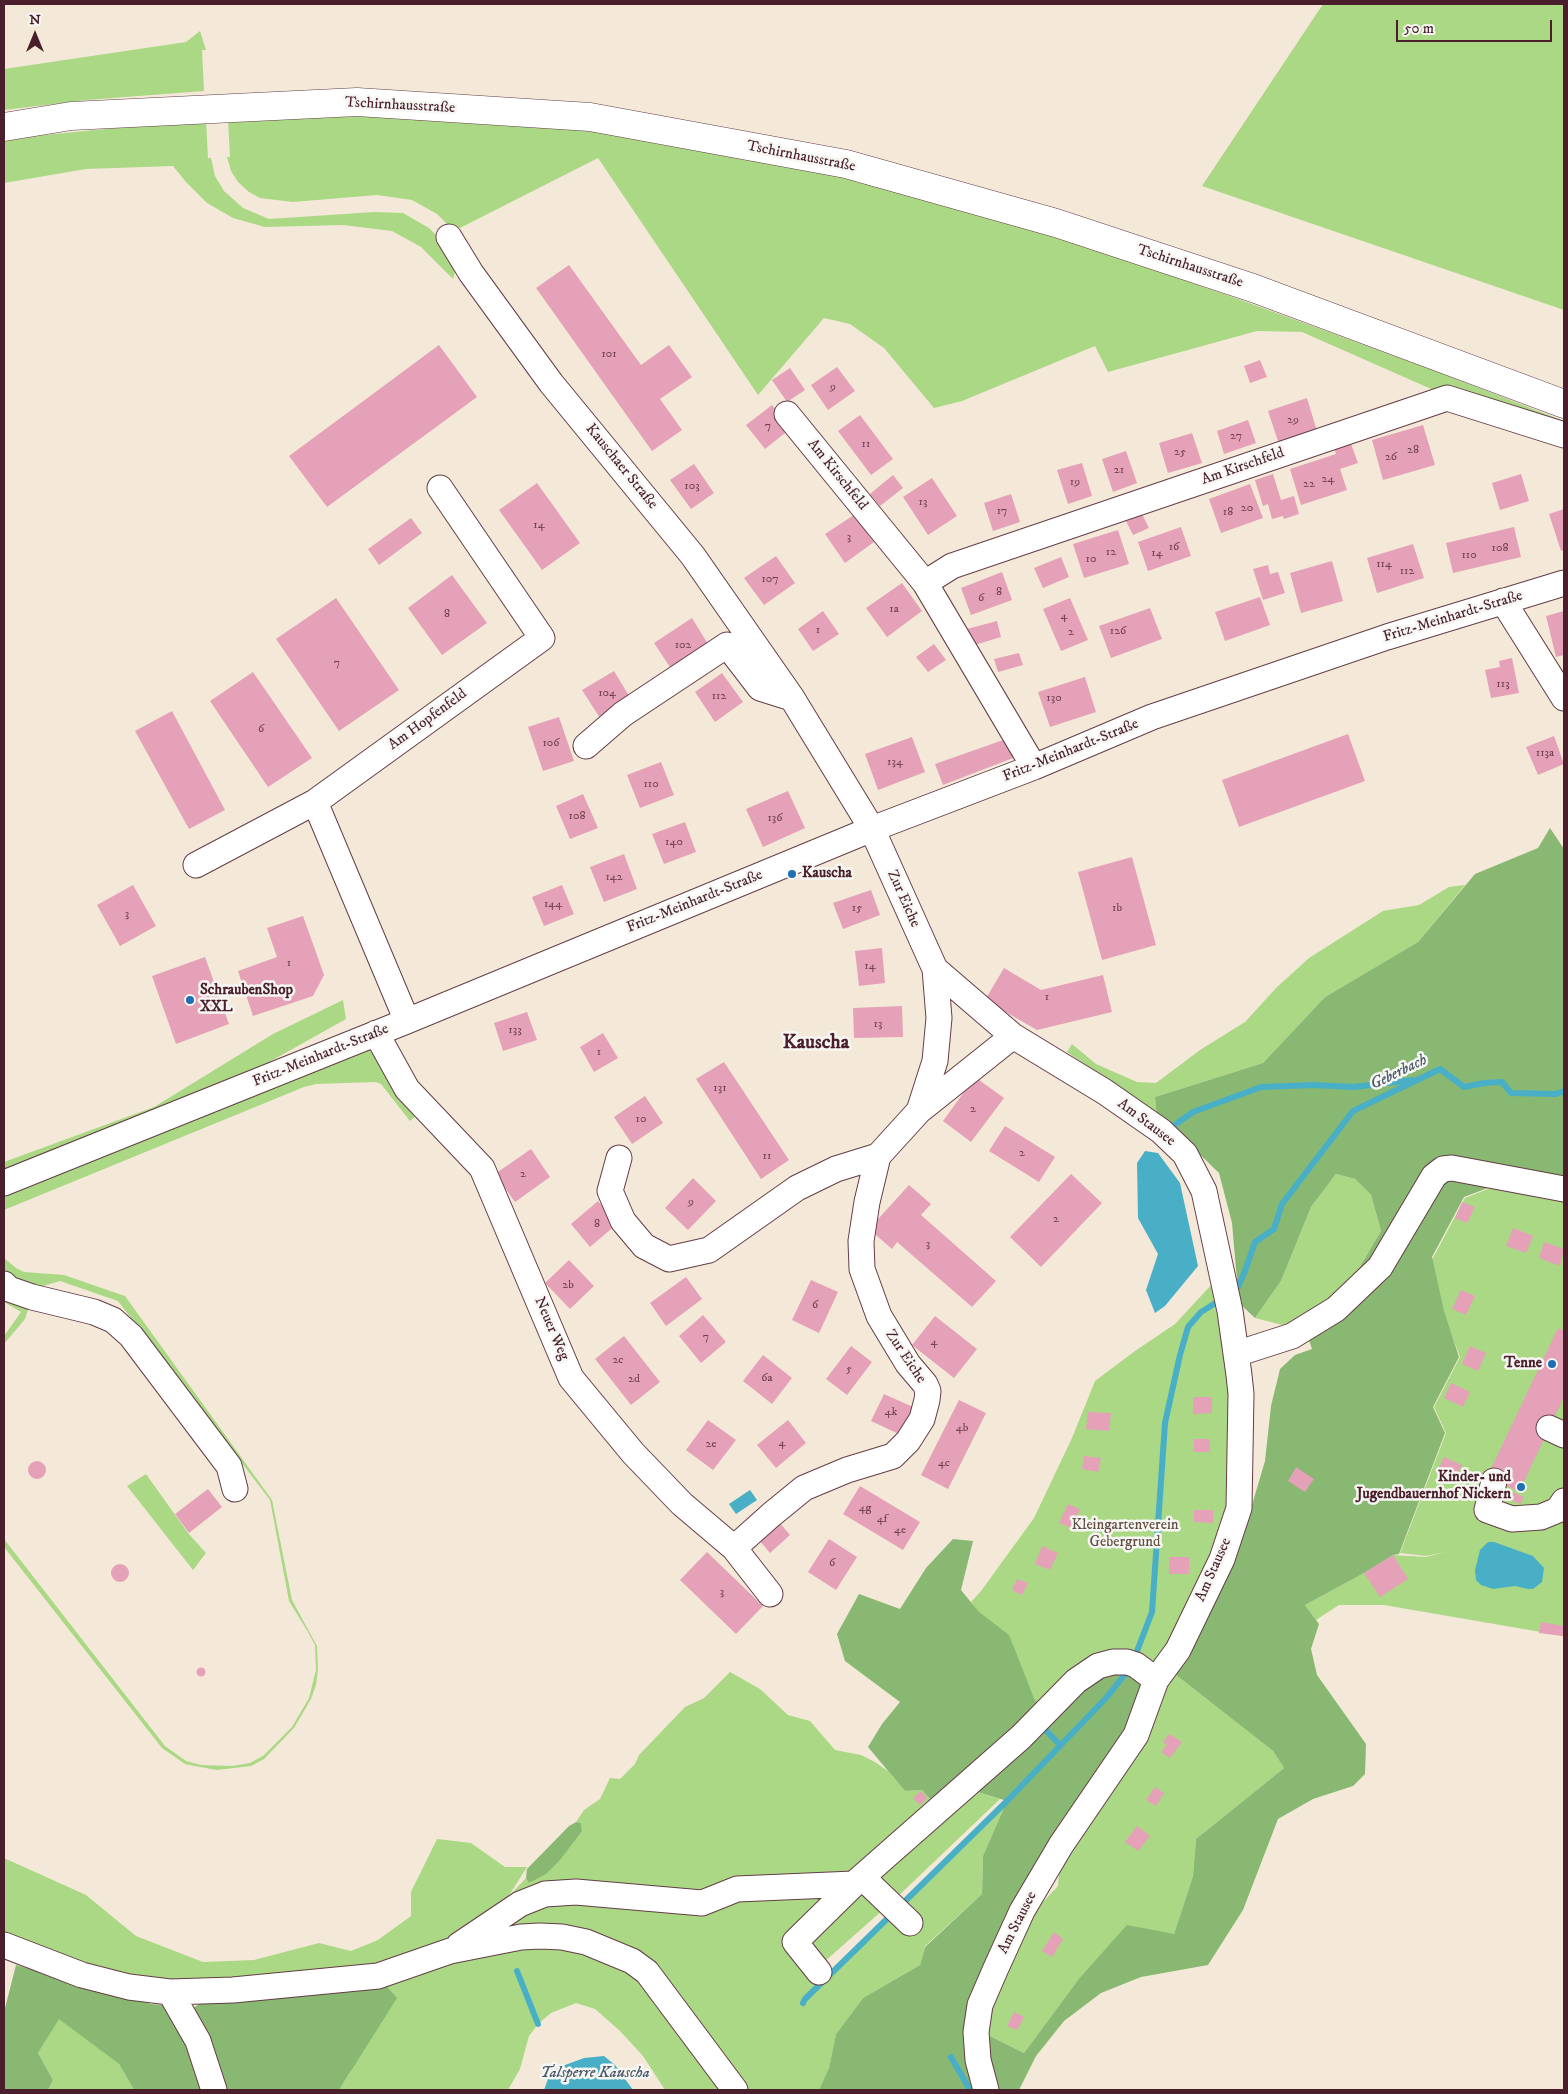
<!DOCTYPE html>
<html>
<head>
<meta charset="utf-8">
<style>
	body { margin:0 }
	#map { position:relative; width:1568px; height:2094px; overflow:hidden; background:#f4e9d8; font-family:"IM FELL DW Pica",serif }
	canvas { display:block }
	.frame { position:absolute; inset:0; border:5px solid #4a1f2b; pointer-events:none }
	.north { position:absolute; left:10px; top:10px; width:50px; height:50px; -webkit-text-stroke:4px #f6f6f2; paint-order:stroke; rotate:0deg; font-size:14px; font-weight:700; line-height:20px; text-align:center; color:#4a1f2b }
	.north::after { content:''; display:block; margin:auto; width:18px; height:22px; background:#4a1f2b; clip-path:polygon(50% 0,100% 100%,50% 72%,0 100%) }
	.scale { position:absolute; left:1396px; top:20px; width:156px; height:22px; box-sizing:border-box; border:2px solid #4a1f2b; border-top:0; padding-left:6px; font-size:15px; line-height:18px; white-space:nowrap; color:#4a1f2b; -webkit-text-stroke:4px #f6f6f2; paint-order:stroke }
</style>
</head>
<body>
<div id="map">
<canvas width="1568" height="2094"></canvas>
<div class="frame"></div>
<div class="north">N</div>
<div class="scale">50 m</div>
</div>
<script>
const c = document.querySelector('canvas').getContext('2d');
c.lineJoin = 'round';
function fillPath(path, color) {
  c.fillStyle = color;
  c.fill(path, 'evenodd');
}
function shape(rows) {
  const path = new Path2D();
  for (const r of rows) {
    if (r.length === 3) {
      path.moveTo(r[0] + r[2], r[1]);
      path.arc(r[0], r[1], r[2], 0, 2 * Math.PI);
      continue;
    }
    path.moveTo(r[0], r[1]);
    for (let i = 2; i < r.length; i += 2) path.lineTo(r[i], r[i + 1]);
  }
  return path;
}
function stroke(path, color, width, dash) {
  c.strokeStyle = color;
  c.lineWidth = width;
  c.lineCap = dash ? 'butt' : 'round';
  c.setLineDash(dash || []);
  c.stroke(path);
}
function write(font, color, halo, rows, align = 'center') {
  c.font = font + ' "IM FELL DW Pica",serif';
  c.lineWidth = 5;
  c.setLineDash([]);
  c.textBaseline = 'middle';
  c.strokeStyle = halo;
  c.fillStyle = color;
  for (const [text, x, y, turn = 0] of rows) {
    c.save();
    c.translate(x, y);
    c.rotate((+turn || 0) * Math.PI / 180);
    c.textAlign = isNaN(turn) ? turn : align;
    if (halo) c.strokeText(text, 0, 0);
    c.fillText(text, 0, 0);
    c.restore();
  }
}
const green = shape([
	[1323,4,1564,4,1564,310,1202,186],
	[200,31,206,50,202,50,204,91,87,100,4,110,4,69,186,42],
	[291,116,365,116,539,126,650,138,781,161,1054,235,1241,300,1438,372,1564,421,1564,428,1438,392,1302,332,1257,331,1108,372,1095,346,962,401,934,408,884,348,850,324,824,318,758,395,598,158,454,231,437,214,412,200,377,195,293,202,260,198,249,192,238,182,231,171,227,157,230,157,228,119],
	[206,119,208,158,211,158,215,176,224,191,243,208,269,219,374,212,403,213,429,228,443,242,458,262,453,279,421,247,392,231,343,225,265,227,233,218,207,203,186,182,173,166,86,169,4,183,4,139],
	[1464,885,1465,885,1418,942,1325,997,1263,1063,1155,1097,1157,1120,1140,1102,1067,1052,1072,1044,1096,1064,1137,1082,1156,1083,1200,1050,1245,1022,1276,988,1309,958,1383,911,1419,905,1449,887],
	[343,1000,346,1019,246,1075,4,1173,4,1162,154,1107,273,1034],
	[369,1049,405,1097,420,1113,410,1121,381,1084,376,1082,316,1084,304,1087,4,1210,4,1194],
	[1336,1174,1355,1179,1371,1195,1381,1231,1358,1270,1306,1331,1255,1318,1281,1281,1311,1207],
	[1493,1187,1564,1199,1564,1636,1384,1605,1339,1605,1316,1620,1305,1605,1364,1573,1393,1555,1426,1557,1445,1552,1426,1556,1400,1553,1446,1433,1434,1407,1460,1357,1427,1269,1465,1198],
	[4,1258,16,1268,24,1272,64,1275,125,1296,272,1500,292,1600,317,1646,318,1670,316,1685,311,1699,294,1728,264,1759,251,1766,217,1770,200,1767,185,1764,162,1748,4,1547,4,1539,165,1746,186,1761,201,1765,232,1766,250,1763,263,1756,292,1727,309,1698,316,1670,315,1645,308,1632,289,1601,270,1500,118,1301,60,1281,36,1288,4,1276],
	[1213,1283,1225,1341,1233,1426,1231,1511,1171,1644,1157,1663,1041,1709,1034,1698,1023,1673,971,1602,981,1591,1034,1518,1072,1438,1095,1381,1135,1351,1175,1324],
	[4,1292,30,1303,25,1319,4,1344,4,1336,21,1312,4,1302],
	[146,1474,188,1533,206,1553,193,1570,127,1486],
	[1171,1671,1273,1751,1284,1768,1196,1839,1193,1876,1174,1934,1078,1980,1024,2053,984,2033,988,2007,1025,1921,1058,1886,1060,1860],
	[730,1672,760,1689,788,1715,810,1721,835,1750,861,1755,875,1762,889,1772,905,1791,922,1790,935,1804,862,1871,701,1899,506,1907,511,1894,526,1878,530,1883,582,1831,581,1823,576,1822,584,1810,600,1799,610,1778,620,1779,635,1764,639,1755,685,1707,704,1698],
	[968,1789,1000,1799,892,1902,870,1877],
	[1007,1801,983,1856,982,1894,925,1946,920,1965,863,1998,836,2034,829,2069,819,2090,665,2090,643,2056,620,2031,595,2009,576,2003,551,2013,538,2024,529,2036,520,2069,508,2090,339,2090,350,2073,381,1980,520,1904,702,1903,854,1884,795,1942,825,1978],
	[437,1839,471,1843,505,1867,527,1867,508,1897,490,1913,451,1942,381,1967,187,1984,92,1970,21,1942,4,1933,4,1858,86,1895,136,1936,203,1962,254,1960,319,1943,351,1951,378,1940,411,1916,411,1892],
	[863,1884,885,1908,823,1963,803,1938],
	[59,2018,119,2064,134,2090,48,2090,53,2080,38,2053]
]);
const forest = shape([
	[1550,828,1564,849,1564,1197,1493,1186,1464,1197,1432,1257,1444,1311,1459,1357,1433,1407,1445,1433,1399,1554,1393,1555,1364,1573,1305,1605,1319,1624,1311,1649,1317,1675,1366,1744,1365,1774,1353,1786,1313,1799,1278,1819,1243,1910,1208,1965,1141,1977,1101,1993,1064,2021,1036,2056,1019,2090,994,2090,984,2033,1024,2053,1078,1980,1127,1925,1174,1934,1193,1876,1196,1839,1284,1768,1273,1751,1171,1671,1241,1542,1265,1461,1271,1406,1280,1369,1295,1355,1312,1349,1306,1331,1358,1270,1381,1231,1371,1195,1355,1179,1336,1174,1311,1207,1281,1281,1255,1318,1239,1303,1232,1223,1219,1173,1186,1141,1157,1120,1155,1097,1263,1063,1325,997,1418,942,1475,874,1538,848],
	[953,1539,973,1541,961,1590,979,1612,1009,1635,1034,1698,1051,1724,1085,1686,1121,1669,1148,1680,1129,1735,974,2004,981,2090,819,2090,829,2068,836,2034,863,1998,920,1965,925,1947,982,1894,983,1856,1007,1801,955,1785,930,1799,922,1790,905,1791,868,1747,882,1724,900,1702,845,1661,837,1634,859,1594,900,1609,926,1568],
	[576,1822,581,1823,582,1831,560,1860,546,1874,529,1883,526,1878,527,1869,569,1826],
	[16,1965,151,2004,174,2006,203,2090,134,2090,119,2064,59,2019,38,2053,53,2080,48,2090,4,2090,4,2012],
	[381,1980,397,1998,339,2090,221,2090,193,2008,204,2001]
]);
const water = shape([
	[1145,1151,1158,1153,1180,1183,1198,1266,1165,1306,1155,1313,1146,1290,1158,1254,1138,1218,1137,1163],
	[750,1490,757,1500,736,1514,729,1504],
	[1488,1542,1494,1542,1533,1556,1544,1568,1542,1582,1533,1589,1528,1589,1515,1586,1493,1589,1481,1585,1476,1580,1475,1570,1480,1550],
	[604,2056,615,2065,633,2090,544,2090,548,2079,557,2068,584,2058]
]);
const stream = shape([
	[1169,1130,1173,1126,1193,1112,1261,1087,1314,1085,1354,1087,1413,1080],
	[1233,1293,1236,1291,1245,1271,1255,1242,1274,1229,1282,1204,1353,1111,1440,1069,1464,1087,1484,1083,1502,1082,1511,1093,1556,1094,1564,1091],
	[1134,1659,1152,1612,1165,1423,1180,1355,1188,1327,1201,1312,1222,1299],
	[1041,1725,1060,1745],
	[899,1907,1007,1801,1107,1697,1130,1668],
	[517,1971,538,2024],
	[803,2003,805,1999,892,1914],
	[951,2057,970,2090]
]);
const building = shape([
	[569,265,641,365,669,345,692,377,660,399,682,430,652,451,536,288],
	[439,345,477,397,327,507,289,456],
	[1260,360,1267,377,1250,383,1244,366],
	[837,367,855,391,828,410,811,385],
	[790,368,805,390,787,402,772,380],
	[1307,398,1317,431,1279,444,1268,411],
	[772,405,790,429,765,449,746,425],
	[860,415,893,459,871,475,838,431],
	[1248,420,1256,443,1224,454,1217,431],
	[1423,425,1435,465,1383,480,1372,440],
	[1192,433,1202,463,1168,473,1159,443],
	[1350,441,1358,463,1340,469,1347,490,1301,505,1290,469,1336,454,1333,446],
	[1126,451,1137,483,1113,492,1102,459],
	[1082,463,1092,496,1068,504,1057,470],
	[694,464,714,493,691,509,670,480],
	[1273,474,1281,500,1294,496,1299,514,1284,519,1283,516,1272,519,1268,504,1263,506,1255,480],
	[1521,474,1529,501,1500,510,1492,483],
	[893,475,903,488,880,506,870,494],
	[932,478,957,516,928,535,903,497],
	[537,483,580,543,542,570,499,510],
	[1250,484,1263,518,1221,533,1209,499],
	[1011,494,1020,522,993,531,984,503],
	[1564,509,1564,550,1561,551,1549,514],
	[1142,514,1149,528,1133,535,1126,521],
	[854,515,874,542,845,563,825,534],
	[411,518,422,533,379,565,368,549],
	[1181,527,1191,556,1148,571,1138,542],
	[1514,527,1521,557,1453,573,1446,543],
	[1118,530,1129,564,1084,578,1073,544],
	[1413,544,1424,578,1377,593,1367,558],
	[776,556,795,583,764,605,744,578],
	[1061,557,1069,577,1043,588,1034,568],
	[1332,561,1343,601,1301,613,1290,573],
	[1268,565,1270,574,1278,572,1285,593,1263,600,1253,569],
	[1002,572,1012,600,971,615,961,588],
	[452,575,487,623,442,655,408,608],
	[902,583,922,611,887,637,866,608],
	[1260,597,1270,625,1225,641,1215,612],
	[336,598,399,690,339,731,276,639],
	[1070,598,1088,640,1061,651,1043,609],
	[1150,608,1162,639,1111,658,1099,626],
	[823,611,839,634,813,651,798,629],
	[1564,611,1564,655,1556,657,1546,616],
	[692,618,711,649,674,673,654,643],
	[997,621,1001,637,968,647,963,630],
	[934,644,946,660,928,672,916,657],
	[1019,653,1023,665,998,672,994,659],
	[1512,658,1519,693,1491,698,1485,670,1500,667,1499,661],
	[614,671,631,699,600,718,582,690],
	[253,672,312,758,268,787,210,701],
	[722,673,743,702,715,722,695,692],
	[1085,677,1096,712,1050,727,1038,692],
	[172,711,225,810,189,829,135,731],
	[559,717,574,761,543,771,528,727],
	[1348,734,1365,781,1239,827,1222,780],
	[1554,736,1564,764,1538,775,1526,747],
	[912,737,925,772,878,790,865,754],
	[1006,739,1013,758,943,785,935,764],
	[661,762,674,795,640,808,627,775],
	[788,791,805,828,763,847,746,809],
	[583,794,598,828,570,839,556,806],
	[685,822,696,852,664,864,652,834],
	[624,854,637,889,604,902,590,867],
	[1132,857,1156,945,1102,960,1078,872],
	[133,885,156,926,120,946,97,905],
	[562,885,574,914,544,926,532,897],
	[871,890,880,915,843,929,833,903],
	[303,916,324,975,313,996,253,1016,238,971,277,957,267,928],
	[882,948,885,983,859,986,855,951],
	[205,957,229,1024,176,1044,152,976],
	[1004,968,1041,990,1103,975,1112,1012,1037,1030,985,1000],
	[902,1006,903,1037,854,1038,853,1008],
	[527,1012,537,1040,503,1051,494,1023],
	[603,1033,618,1058,594,1072,580,1047],
	[724,1062,789,1160,761,1179,696,1079],
	[975,1077,1004,1098,971,1142,943,1121],
	[645,1096,663,1123,632,1144,614,1117],
	[1005,1126,1055,1157,1039,1182,989,1151],
	[531,1149,550,1177,515,1202,495,1174],
	[1071,1174,1102,1203,1041,1267,1010,1237],
	[693,1178,716,1201,688,1230,665,1208],
	[909,1185,931,1204,921,1215,996,1281,972,1307,897,1242,892,1249,869,1229],
	[598,1201,617,1224,590,1247,571,1224],
	[1462,1202,1475,1207,1467,1223,1455,1218],
	[1513,1228,1533,1236,1526,1253,1506,1246],
	[1544,1242,1564,1249,1560,1266,1539,1258],
	[569,1260,594,1286,570,1309,545,1283],
	[686,1277,702,1299,666,1326,650,1303],
	[811,1280,838,1292,819,1333,792,1320],
	[1461,1290,1475,1296,1466,1315,1452,1309],
	[703,1315,726,1342,701,1363,679,1336],
	[935,1316,977,1349,954,1378,912,1345],
	[1558,1328,1564,1331,1564,1397,1519,1492,1487,1477],
	[624,1336,660,1382,631,1405,595,1359],
	[851,1346,872,1362,847,1395,826,1379],
	[1470,1346,1486,1353,1478,1371,1462,1364],
	[763,1355,792,1378,772,1404,743,1381],
	[1451,1383,1470,1392,1463,1407,1444,1398],
	[884,1394,913,1407,901,1435,871,1421],
	[1193,1397,1212,1397,1212,1413,1193,1414],
	[959,1400,986,1413,948,1489,921,1475],
	[1088,1412,1111,1413,1109,1431,1086,1429],
	[708,1420,736,1440,713,1470,686,1450],
	[788,1420,806,1443,776,1468,757,1445],
	[1194,1439,1210,1439,1210,1452,1194,1452],
	[1084,1456,1101,1458,1098,1472,1082,1469],
	[1444,1457,1462,1465,1454,1482,1436,1474],
	[37,1470,9],
	[1296,1467,1314,1479,1305,1492,1288,1481],
	[860,1486,920,1522,903,1550,843,1514],
	[208,1489,222,1507,189,1533,175,1514],
	[1506,1489,1524,1497,1520,1504,1503,1497],
	[1068,1504,1080,1509,1072,1528,1059,1523],
	[1194,1510,1213,1510,1213,1523,1194,1522],
	[779,1522,790,1535,770,1553,759,1540],
	[829,1539,857,1557,836,1590,808,1572],
	[1042,1546,1058,1553,1050,1570,1035,1564],
	[707,1552,763,1606,736,1634,680,1580],
	[1393,1555,1408,1579,1380,1597,1364,1573],
	[1169,1557,1189,1557,1189,1574,1169,1574],
	[120,1573,9],
	[1017,1579,1028,1583,1022,1595,1012,1590],
	[1541,1622,1564,1626,1563,1636,1539,1633],
	[201,1672,4.5],
	[1169,1734,1182,1742,1170,1758,1161,1752,1167,1745,1163,1742],
	[1155,1787,1164,1793,1156,1806,1146,1800],
	[921,1791,927,1798,920,1805,913,1798],
	[1137,1826,1150,1836,1138,1851,1125,1842],
	[1054,1932,1063,1939,1052,1957,1042,1951],
	[1014,2012,1024,2017,1017,2030,1007,2026]
]);
const minor = shape([
	[449,237,471,273,551,383,693,556,792,698,872,829,935,969,1013,1036,1105,1092,1161,1131,1185,1154,1204,1191,1230,1311,1239,1375,1241,1394,1239,1508,1222,1559,1178,1650,1156,1680,1136,1735,1061,1845,1022,1911,996,1968,980,2005,976,2032,978,2060,986,2090],
	[787,414,925,583,1034,767],
	[925,583,952,566,1447,398,1564,435],
	[1503,601,1564,698],
	[586,746,623,714,727,645,760,688,792,698],
	[196,865,315,802],
	[407,1021,315,802,542,638,440,488],
	[376,1033,407,1089,482,1168,571,1378,633,1453,682,1504,734,1548,770,1594],
	[919,1111,935,1061,939,1018,935,969],
	[619,1158,610,1191,623,1221,644,1246,669,1259,709,1250,797,1188,836,1169,878,1156,919,1111,1013,1036],
	[4,1183,407,1021,872,829,1034,767,1152,717,1387,637,1564,583],
	[4,1284,9,1289,32,1297,94,1312,113,1320,131,1336,229,1466,235,1489],
	[1236,1354,1292,1336,1336,1309,1380,1267,1434,1176,1443,1169,1452,1168,1564,1189],
	[1549,1428,1564,1435],
	[1494,1481,1487,1510,1512,1519,1541,1517,1558,1510,1564,1501],
	[734,1548,771,1515,804,1488,847,1470,893,1456,908,1441,922,1419,927,1400,928,1391,925,1384,908,1364,879,1316,862,1269,861,1241,867,1202,878,1156],
	[862,1877,910,1923],
	[4,1945,82,1975,129,1987,170,1992],
	[459,1945,520,1904,545,1894,576,1892,702,1903,737,1889,854,1884],
	[819,1972,795,1942,854,1884,1021,1737,1076,1681,1098,1666,1113,1662,1127,1662,1136,1665,1156,1680],
	[214,2090,198,2041,170,1992,233,1990,378,1976,450,1951,521,1937,540,1936,562,1937,586,1942,632,1961,647,1972,735,2090]
]);
const major = shape([
	[4,127,71,116,357,102,590,117,846,164,1056,223,1253,288,1564,404]
]);
const markers = [
	[792,874,5,"#1f6fb2"],
	[190,1000,5,"#1f6fb2"],
	[1552,1364,5,"#1f6fb2"],
	[1521,1487,5,"#1f6fb2"]
];
const numberNames = [
	["101",609,355],
	["9",833,388],
	["29",1293,421],
	["7",768,427],
	["27",1236,437],
	["11",866,445],
	["28",1413,451],
	["25",1180,453],
	["26",1391,458],
	["21",1119,471],
	["24",1328,480],
	["19",1075,483],
	["22",1309,485],
	["103",692,487],
	["13",923,503],
	["20",1247,509],
	["17",1002,512],
	["18",1228,513],
	["14",539,526],
	["3",849,538],
	["16",1174,548],
	["108",1500,549],
	["12",1111,553],
	["14",1157,554],
	["110",1469,556],
	["10",1091,560],
	["114",1384,565],
	["112",1407,572],
	["107",770,580],
	["8",999,593],
	["6",981,599],
	["1a",894,610],
	["8",447,615],
	["4",1064,617],
	["1",818,631],
	["126",1118,632],
	["2",1071,633],
	["102",683,646],
	["7",337,664],
	["113",1503,685],
	["104",607,694],
	["112",719,697],
	["130",1054,699],
	["6",261,730],
	["106",551,744],
	["113a",1545,754],
	["134",895,763],
	["110",651,785],
	["108",577,817],
	["136",775,819],
	["140",674,843],
	["142",614,878],
	["144",553,905],
	["15",857,909],
	["1b",1117,909],
	["3",127,915],
	["1",289,964],
	["14",870,967],
	["1",1047,998],
	["13",878,1025],
	["133",515,1031],
	["1",599,1053],
	["131",720,1089],
	["2",973,1110],
	["10",641,1120],
	["2",1022,1154],
	["11",767,1157],
	["2",523,1175],
	["9",691,1203],
	["2",1056,1220],
	["8",597,1225],
	["3",928,1245],
	["2b",568,1286],
	["6",815,1306],
	["7",706,1338],
	["4",934,1343],
	["2c",618,1361],
	["5",849,1370],
	["6a",767,1379],
	["2d",634,1380],
	["4k",891,1413],
	["4b",962,1429],
	["4",782,1444],
	["2e",711,1445],
	["4c",944,1464],
	["4g",865,1509],
	["4f",882,1520],
	["4e",900,1531],
	["6",832,1564],
	["3",722,1593]
];
const streetNames = [
	["Tschirnhausstraße",400,106,3],
	["Tschirnhausstraße",801,157,11],
	["Tschirnhausstraße",1190,267,18],
	["Kauschaer Straße",621,467,51],
	["Am Kirschfeld",1243,467,-19],
	["Am Kirschfeld",837,475,51],
	["Fritz-Meinhardt-Straße",1453,617,-17],
	["Am Hopfenfeld",428,720,-36],
	["Fritz-Meinhardt-Straße",1071,751,-22],
	["Zur Eiche",903,899,66],
	["Fritz-Meinhardt-Straße",695,902,-22],
	["Fritz-Meinhardt-Straße",321,1056,-22],
	["Am Stausee",1146,1123,37],
	["Neuer Weg",551,1329,67],
	["Zur Eiche",905,1357,56],
	["Am Stausee",1214,1570,-66],
	["Am Stausee",1018,1923,-63]
];
const poiNames = [
	["Kauscha",802,874],
	["SchraubenShop",200,991],
	["XXL",200,1008],
	["Tenne",1542,1364,"right"],
	["Kinder- und",1511,1478,"right"],
	["Jugendbauernhof Nickern",1511,1495,"right"]
];
const parkNames = [
	["Kleingartenverein",1125,1526],
	["Gebergrund",1125,1543]
];
const waterNames = [
	["Geberbach",1399,1073,-26],
	["Talsperre Kauscha",595,2074]
];
const districtNames = [
	["Kauscha",816,1044]
];
fillPath(green, '#abd885');
fillPath(forest, '#88b872');
fillPath(water, '#48afc7');
stroke(stream, '#48afc7', 6);
fillPath(building, '#e5a1b7');
stroke(minor, '#643d45', 27);
stroke(major, '#643d45', 29);
stroke(minor, '#fff', 25);
stroke(major, '#fff', 28);
for (const [x, y, r, color] of markers) {
  const dot = new Path2D();
  dot.arc(x, y, r, 0, 2 * Math.PI);
  c.fillStyle = color;
  c.fill(dot);
  stroke(dot, '#f6f6f2', 2);
}
write('12px', '#71404e', null, numberNames);
write('15px', '#4a1f2b', '#f6f6f2', streetNames);
write('bold 15px', '#4a1f2b', '#f6f6f2', poiNames, 'left');
write('15px', '#624d42', '#f6f6f2', parkNames);
write('italic 16px', '#495969', '#f6f6f2', waterNames);
write('bold 20px', '#4a1f2b', '#f6f6f2', districtNames);
</script>
</body>
</html>
